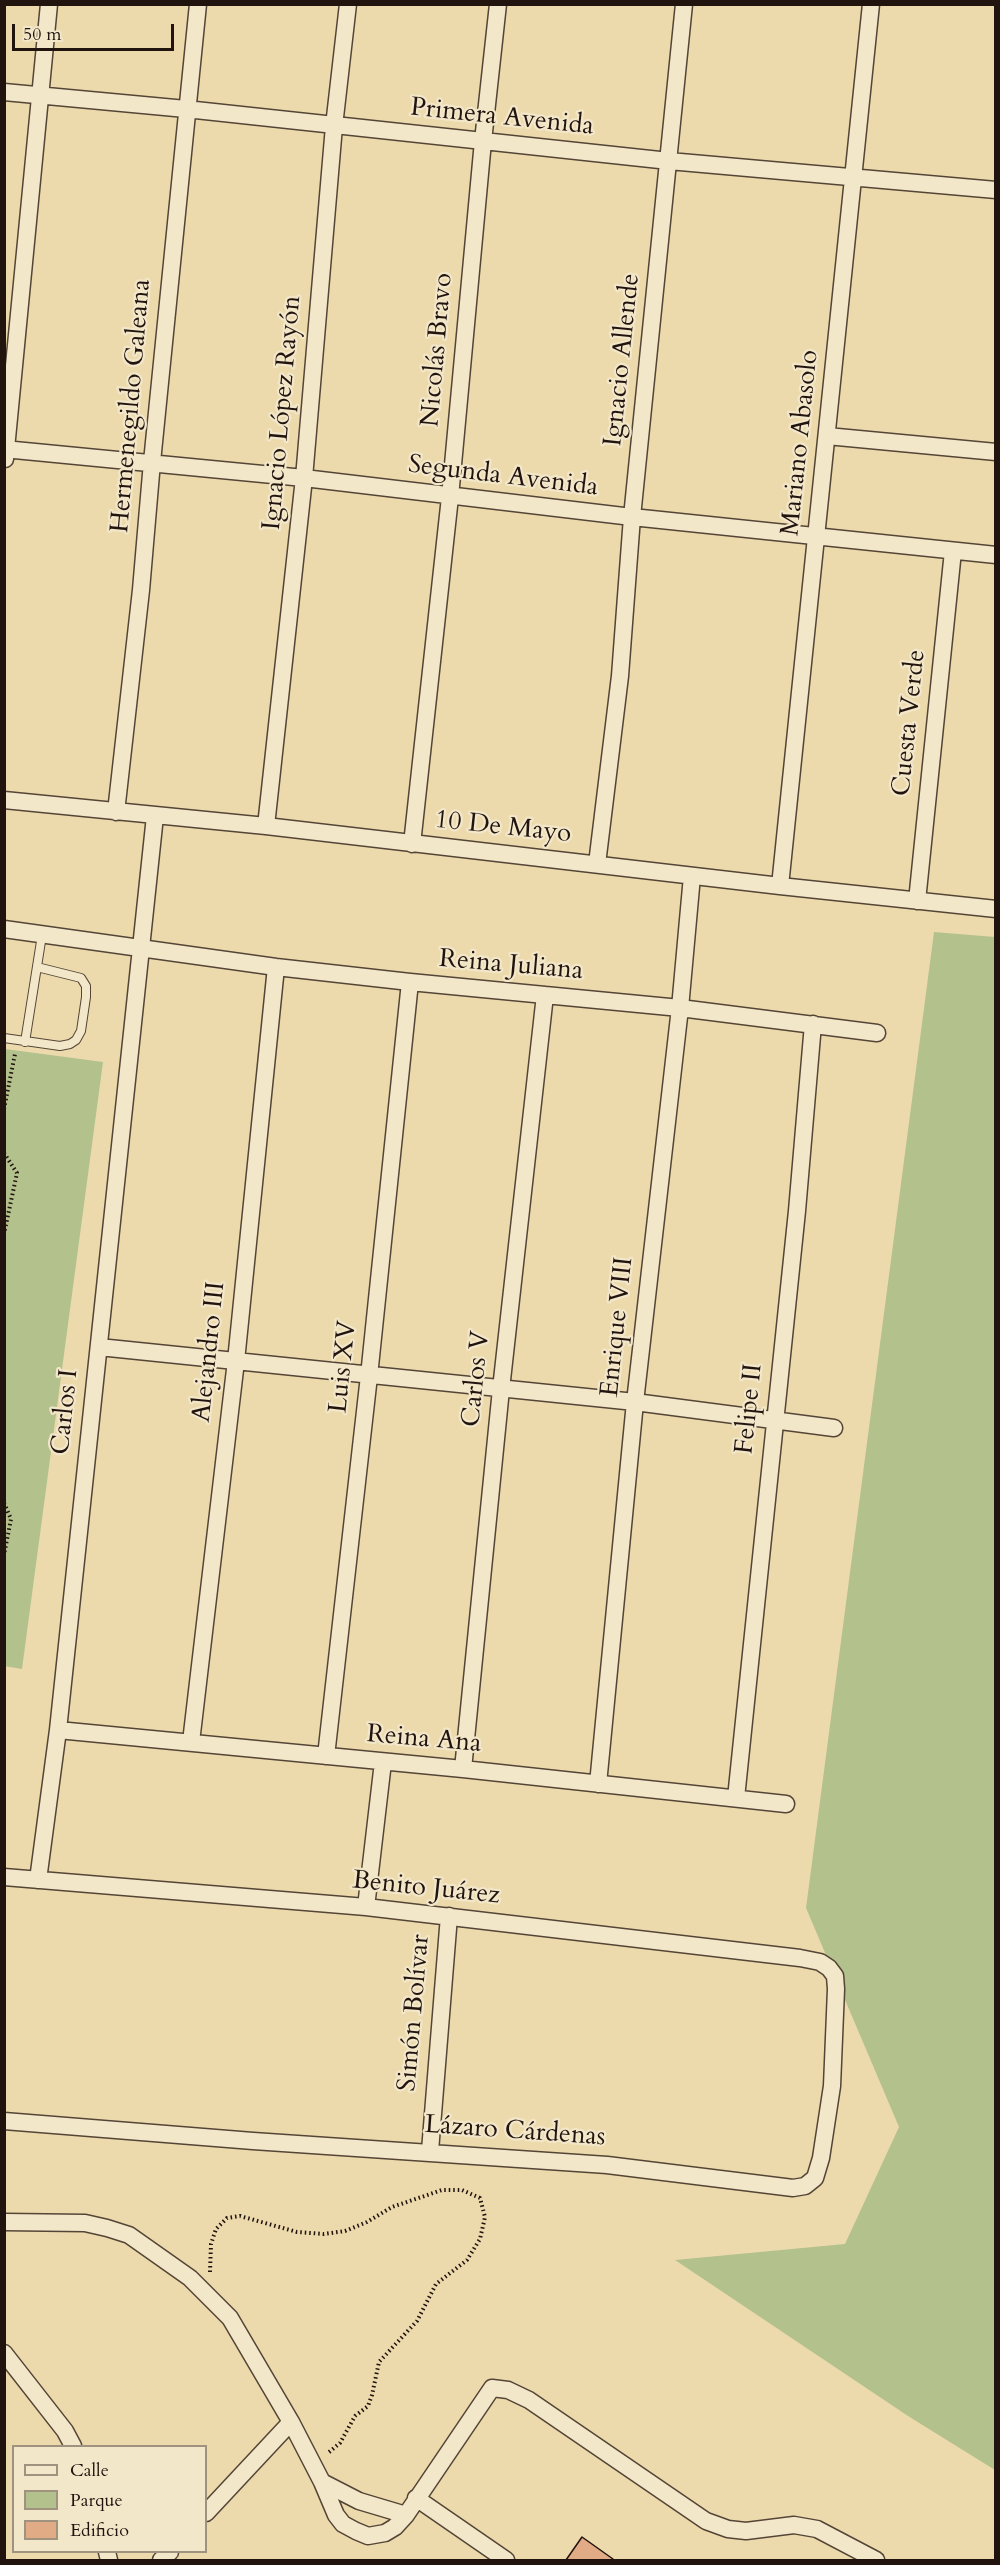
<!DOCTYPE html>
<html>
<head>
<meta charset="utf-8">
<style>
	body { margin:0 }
	#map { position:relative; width:1000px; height:2565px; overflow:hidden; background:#ecdaad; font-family:Cardo,serif }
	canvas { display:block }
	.frame { position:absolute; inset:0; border:6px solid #21130e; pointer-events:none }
	.legend { position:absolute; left:12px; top:2445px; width:195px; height:108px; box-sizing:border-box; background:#f3e7ca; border:2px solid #9f927f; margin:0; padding:8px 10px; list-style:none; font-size:18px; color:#21130e }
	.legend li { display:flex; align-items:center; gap:12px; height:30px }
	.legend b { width:30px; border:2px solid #9f927f }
	.scale { position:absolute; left:12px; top:24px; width:162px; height:27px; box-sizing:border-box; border:3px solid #21130e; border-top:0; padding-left:8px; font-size:18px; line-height:21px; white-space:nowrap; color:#21130e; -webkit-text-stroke:4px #f3e7ca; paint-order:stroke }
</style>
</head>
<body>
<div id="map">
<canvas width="1000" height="2565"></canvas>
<div class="frame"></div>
<ul class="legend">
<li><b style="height:8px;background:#f3e7ca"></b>Calle</li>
<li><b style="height:16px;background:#b3c18d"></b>Parque</li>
<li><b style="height:16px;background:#e0ab85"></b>Edificio</li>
</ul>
<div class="scale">50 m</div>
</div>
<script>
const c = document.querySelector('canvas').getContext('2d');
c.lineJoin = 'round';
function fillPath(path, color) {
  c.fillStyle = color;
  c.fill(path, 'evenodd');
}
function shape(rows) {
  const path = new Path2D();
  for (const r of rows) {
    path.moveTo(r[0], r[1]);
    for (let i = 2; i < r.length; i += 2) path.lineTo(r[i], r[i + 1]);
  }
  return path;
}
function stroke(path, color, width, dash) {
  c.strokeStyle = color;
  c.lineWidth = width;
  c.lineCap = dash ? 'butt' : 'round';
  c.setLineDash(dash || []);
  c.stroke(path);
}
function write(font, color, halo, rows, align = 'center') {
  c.font = font + ' Cardo,serif';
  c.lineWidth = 4.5;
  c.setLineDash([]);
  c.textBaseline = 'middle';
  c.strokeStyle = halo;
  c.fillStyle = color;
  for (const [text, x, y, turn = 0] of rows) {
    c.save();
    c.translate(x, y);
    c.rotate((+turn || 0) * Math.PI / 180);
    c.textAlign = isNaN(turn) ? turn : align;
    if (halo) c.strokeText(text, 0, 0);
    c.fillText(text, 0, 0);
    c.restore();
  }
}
const green = shape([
	[934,932,995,937,995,2470,908,2416,675,2260,845,2244,899,2127,806,1908],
	[5,1049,103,1062,22,1669,4,1666]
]);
const shadow = shape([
	[582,2539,612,2560,613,2560,568,2560]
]);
const building = shape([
	[582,2537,613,2559,612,2560,566,2560,582,2537]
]);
const path = shape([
	[4,1109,15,1054],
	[4,1153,17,1173,4,1234],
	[4,1503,11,1519,4,1555],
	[210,2272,211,2244,216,2229,227,2218,240,2216,297,2232,324,2234,345,2231,367,2222,392,2207,442,2190,462,2190,480,2198,485,2217,480,2239,467,2260,436,2284,417,2321,379,2362,372,2395,368,2406,355,2416,340,2443,328,2453]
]);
const service = shape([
	[4,1038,60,1046,70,1044,76,1040,81,1031,86,997,86,986,81,978,37,967],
	[25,1042,42,935]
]);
const minor = shape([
	[4,92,186,109,669,161,996,190],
	[827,436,996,452],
	[4,449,304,478,632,517,996,555],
	[5,459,49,4],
	[4,800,266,826,780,886,996,909],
	[116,812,141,590,152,462,198,4],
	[266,826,304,478,334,126,348,4],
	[412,844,450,497,483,141,498,4],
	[597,864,620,676,632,517,684,4],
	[780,886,871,4],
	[917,901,953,551],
	[4,929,276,967,410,982,680,1008,877,1033],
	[99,1347,635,1402,834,1428],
	[58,1730,463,1769,786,1804],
	[191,1742,236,1361,276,967],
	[326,1756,369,1376,410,982],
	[463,1769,501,1389,545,995],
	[598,1784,635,1402,680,1008,692,876],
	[736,1798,797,1211,813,1024],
	[4,1877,366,1907,800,1958,820,1962,829,1968,835,1976,836,1989,832,2086,821,2158,815,2178,805,2186,793,2188,607,2165,253,2141,4,2121],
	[38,1880,58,1730,155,816],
	[366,1907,383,1762],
	[430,2151,449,1916],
	[4,2222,85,2223,107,2228,129,2235,190,2278,230,2318,291,2422,322,2482,336,2515,343,2524,356,2531,368,2536,385,2533,395,2527,406,2515,492,2388,508,2390,529,2400,706,2521,728,2529,746,2531,794,2525,817,2529,876,2560],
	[4,2353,65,2431,73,2446],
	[322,2482,359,2501,406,2515],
	[416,2498,506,2560],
	[206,2513,291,2422],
	[107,2552,109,2560],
	[161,2560,170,2552]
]);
const streetNames = [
	["Primera Avenida",502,118,6],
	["Nicolás Bravo",438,350,-85],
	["Ignacio Allende",623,360,-84],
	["Hermenegildo Galeana",132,406,-85],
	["Ignacio López Rayón",283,413,-85],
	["Mariano Abasolo",801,443,-84],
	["Segunda Avenida",503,477,7],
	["Cuesta Verde",910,723,-84],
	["10 De Mayo",503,828,6],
	["Reina Juliana",511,966,5],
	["Enrique VIII",618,1327,-84],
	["Alejandro III",210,1352,-84],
	["Luis XV",344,1367,-84],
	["Carlos V",477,1379,-84],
	["Felipe II",750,1409,-84],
	["Carlos I",66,1412,-84],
	["Reina Ana",424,1740,5],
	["Benito Juárez",426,1889,6],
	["Simón Bolívar",415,2013,-85],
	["Lázaro Cárdenas",515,2132,4]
];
fillPath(green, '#b3c18d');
fillPath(shadow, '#0003');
fillPath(building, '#e0ab85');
stroke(building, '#21130e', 1.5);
stroke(service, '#544536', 10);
stroke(minor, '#544536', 19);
stroke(path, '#21130e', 4, [1.5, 3]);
stroke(service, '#f3e7ca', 8);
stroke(minor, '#f3e7ca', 16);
write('26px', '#21130e', '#f3e7ca', streetNames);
</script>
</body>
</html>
